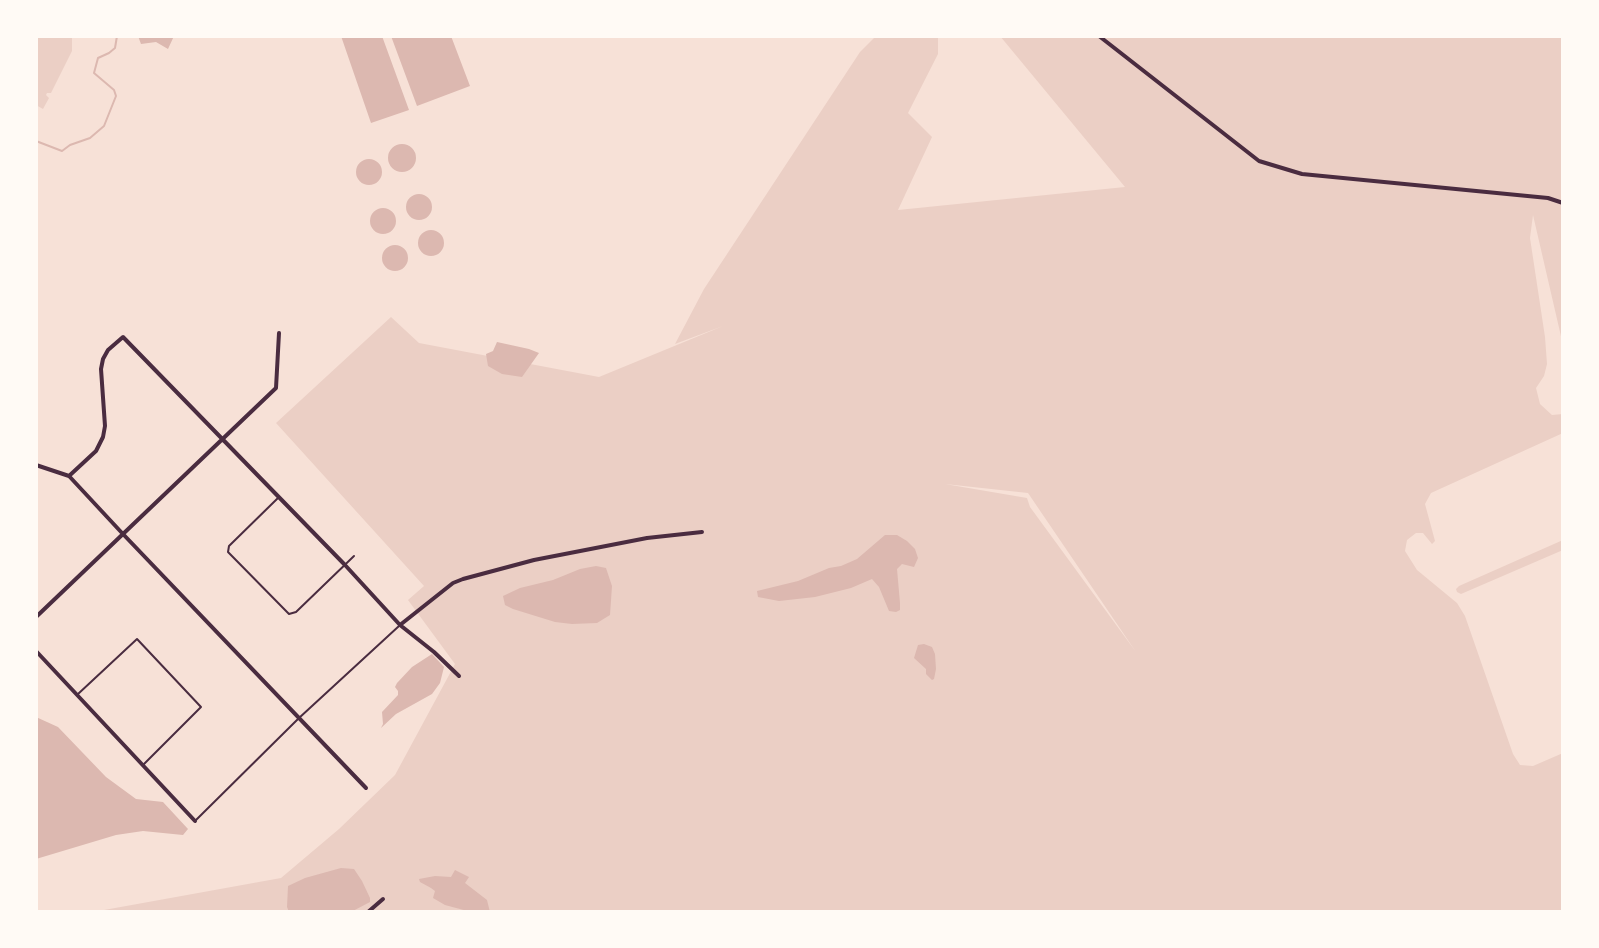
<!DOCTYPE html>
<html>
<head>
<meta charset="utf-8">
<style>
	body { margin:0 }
	#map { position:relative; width:1599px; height:948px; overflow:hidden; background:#f7e1d7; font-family:"Work Sans",sans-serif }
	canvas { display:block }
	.frame { position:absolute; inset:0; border:38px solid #fffaf5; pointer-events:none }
</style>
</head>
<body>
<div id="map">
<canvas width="1599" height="948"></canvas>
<div class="frame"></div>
</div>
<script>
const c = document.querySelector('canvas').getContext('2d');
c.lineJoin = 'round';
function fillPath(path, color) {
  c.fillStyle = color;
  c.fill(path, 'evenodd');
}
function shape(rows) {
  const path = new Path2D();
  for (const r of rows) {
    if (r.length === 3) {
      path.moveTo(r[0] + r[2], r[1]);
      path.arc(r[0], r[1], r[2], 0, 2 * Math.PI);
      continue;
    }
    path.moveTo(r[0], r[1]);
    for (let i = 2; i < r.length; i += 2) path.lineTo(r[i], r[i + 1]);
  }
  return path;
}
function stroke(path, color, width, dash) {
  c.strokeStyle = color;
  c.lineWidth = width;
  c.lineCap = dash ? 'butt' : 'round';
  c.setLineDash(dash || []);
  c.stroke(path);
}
const green = shape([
	[36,36,72,36,72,51,51,93,47,93,46,95,49,98,43,109,36,105],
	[876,36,938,36,938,54,908,113,932,137,898,210,1125,187,1000,36,1563,36,1563,345,1533,215,1530,238,1545,337,1547,364,1544,376,1536,388,1540,404,1552,415,1563,414,1563,433,1431,493,1425,504,1435,541,1432,544,1423,533,1416,533,1407,540,1405,551,1417,570,1457,603,1465,616,1513,754,1520,765,1533,766,1563,753,1563,912,93,912,281,878,339,829,395,775,455,664,408,600,424,586,276,423,391,317,419,343,599,377,723,326,675,344,704,289,860,52],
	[945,484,1028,493,1136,652,1030,507,1027,498],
	[1563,540,1563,550,1461,594,1457,592,1456,589,1459,586]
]);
const water = shape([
	[138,36,174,36,168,49,156,42,141,44],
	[341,36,382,36,409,110,371,123],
	[391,36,451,36,470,86,417,106],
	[402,158,14],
	[369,172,13],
	[419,207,13],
	[383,221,13],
	[431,243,13],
	[395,258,13],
	[497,342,529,349,539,353,522,377,502,374,488,366,486,354,493,351],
	[885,535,897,535,907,541,915,549,918,558,914,567,902,564,897,569,900,603,900,610,896,612,889,611,879,587,872,579,851,588,815,597,779,601,758,597,757,591,798,581,829,568,841,566,857,559],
	[596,566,606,568,612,586,610,615,597,623,572,624,555,622,513,609,505,605,503,596,520,588,553,580,580,569],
	[924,644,932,647,935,654,936,669,934,679,932,680,926,674,926,669,914,658,918,645],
	[432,654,444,667,440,683,432,694,396,714,381,728,383,724,382,712,398,695,398,691,395,687,397,683,412,667],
	[36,717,58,727,106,777,136,799,163,802,188,829,183,835,143,831,116,835,36,859],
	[341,868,354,869,362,881,370,898,370,902,351,912,289,912,287,907,288,886,305,878],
	[455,870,469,877,465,883,487,900,490,912,471,912,445,905,433,898,435,891,431,888,420,882,419,879,435,876,451,877]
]);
const stream = shape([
	[36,141,62,151,70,145,90,138,104,126,116,96,114,90,94,73,98,58,109,53,115,48,117,36]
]);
const service = shape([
	[279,497,229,546,228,552,289,614,296,612,354,556],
	[78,694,137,639,201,707,143,765],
	[196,820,299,718,399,626]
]);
const minor = shape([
	[1099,36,1259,161,1302,174,1548,198,1563,203],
	[36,465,69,476,96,451,103,437,105,426,101,369,103,359,108,350,123,337,345,565,400,625,434,652,459,676],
	[69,476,122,533,366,788],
	[36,617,276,388,279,333],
	[400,625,453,583,463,579,534,560,647,538,702,532],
	[36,651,195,821],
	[368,912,383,899]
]);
fillPath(green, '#ebcfc5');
fillPath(water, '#dcb8b0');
stroke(stream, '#dcb8b0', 2);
stroke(service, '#4a2c40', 2);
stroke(minor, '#4a2c40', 4);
</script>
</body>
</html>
